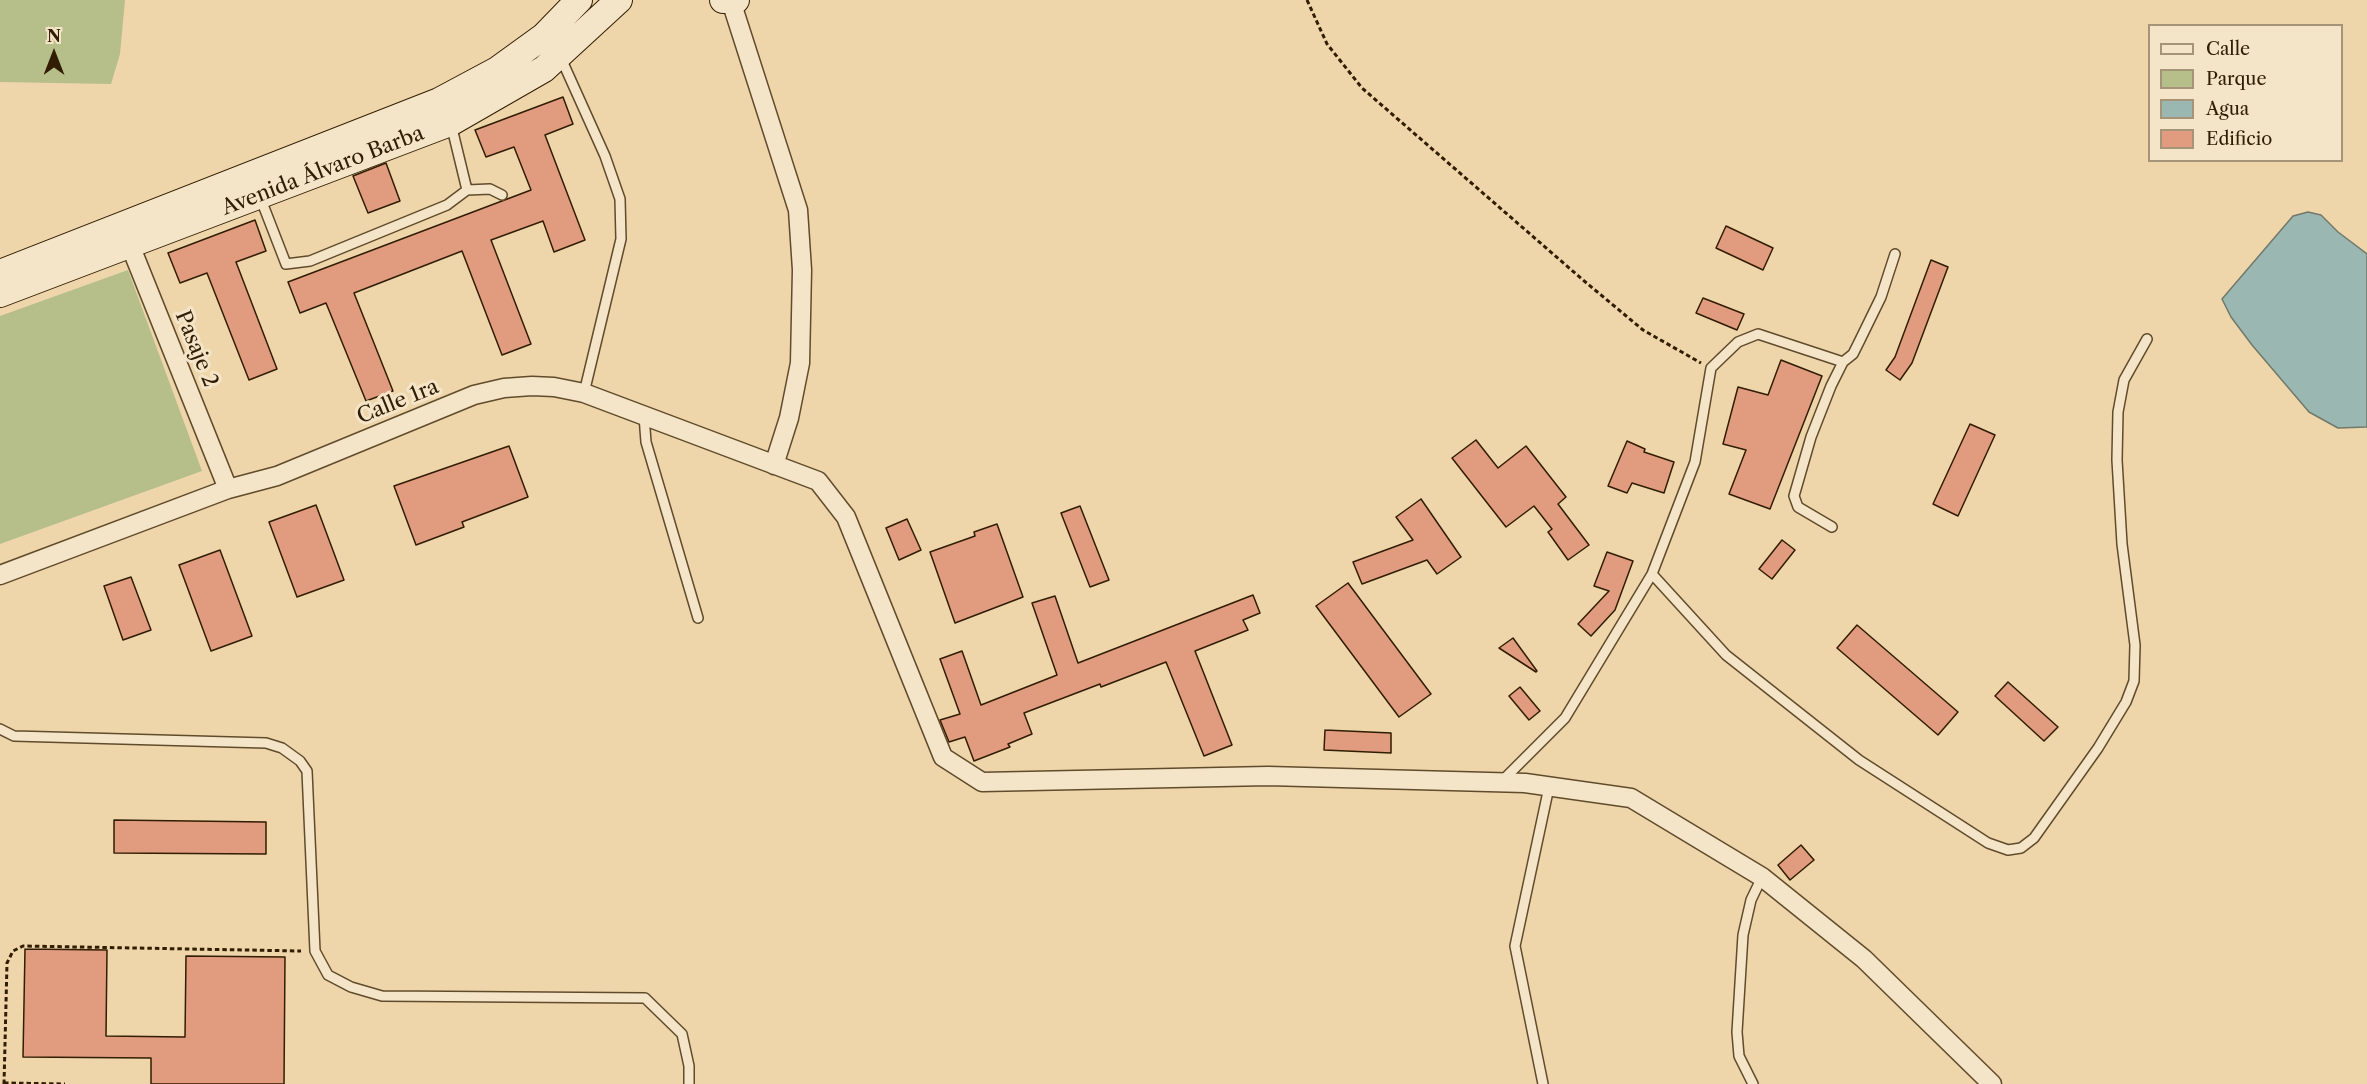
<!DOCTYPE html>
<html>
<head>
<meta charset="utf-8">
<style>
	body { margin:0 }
	#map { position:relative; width:2367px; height:1084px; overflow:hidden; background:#eed6aa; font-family:"Libre Caslon Text",serif }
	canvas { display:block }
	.legend { position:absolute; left:2148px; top:24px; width:195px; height:138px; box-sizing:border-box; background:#f4e4c8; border:2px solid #a69478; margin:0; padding:8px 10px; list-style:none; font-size:18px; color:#311d01 }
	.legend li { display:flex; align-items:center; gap:12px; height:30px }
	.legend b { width:30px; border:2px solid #a69478 }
	.north { position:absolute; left:24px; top:24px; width:60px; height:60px; -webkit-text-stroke:4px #f4e4c8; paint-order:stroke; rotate:0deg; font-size:16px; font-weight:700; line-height:24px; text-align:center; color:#311d01 }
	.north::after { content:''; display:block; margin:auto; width:21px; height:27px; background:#311d01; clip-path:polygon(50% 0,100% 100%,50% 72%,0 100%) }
</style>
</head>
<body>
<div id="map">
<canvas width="2367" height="1084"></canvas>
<ul class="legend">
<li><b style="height:8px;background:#f4e4c8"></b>Calle</li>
<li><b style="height:16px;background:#b6be8a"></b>Parque</li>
<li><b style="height:16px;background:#9bb7b1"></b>Agua</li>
<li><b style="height:16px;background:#e19c7f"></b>Edificio</li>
</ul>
<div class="north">N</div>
</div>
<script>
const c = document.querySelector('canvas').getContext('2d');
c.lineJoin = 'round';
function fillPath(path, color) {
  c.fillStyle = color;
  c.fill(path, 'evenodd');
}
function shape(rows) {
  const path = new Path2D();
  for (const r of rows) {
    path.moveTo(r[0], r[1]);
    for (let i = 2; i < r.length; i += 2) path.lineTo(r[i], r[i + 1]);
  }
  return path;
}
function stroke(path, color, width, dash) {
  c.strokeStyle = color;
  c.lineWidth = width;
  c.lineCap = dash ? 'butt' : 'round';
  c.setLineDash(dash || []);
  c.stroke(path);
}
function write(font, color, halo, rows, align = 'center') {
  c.font = font + ' "Libre Caslon Text",serif';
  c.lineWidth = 6;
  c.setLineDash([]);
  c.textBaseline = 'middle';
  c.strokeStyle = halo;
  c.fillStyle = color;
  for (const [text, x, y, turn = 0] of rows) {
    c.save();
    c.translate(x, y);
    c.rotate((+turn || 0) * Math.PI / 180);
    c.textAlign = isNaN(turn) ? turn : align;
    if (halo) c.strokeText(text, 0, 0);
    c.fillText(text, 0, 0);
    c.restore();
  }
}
const green = shape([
	[0,0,125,0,120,54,111,84,0,82],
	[128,270,202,471,0,544,0,316]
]);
const water = shape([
	[2308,212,2321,215,2338,232,2367,254,2367,427,2338,428,2309,412,2252,345,2231,317,2222,299,2293,216,2308,212]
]);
const building = shape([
	[563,97,573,124,545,135,585,240,554,252,543,221,491,240,531,344,502,355,462,251,354,293,393,391,366,401,326,303,300,313,288,282,531,190,514,147,486,157,475,130,563,97],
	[386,163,400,201,368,213,353,176,386,163],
	[255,220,266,251,236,262,277,369,249,380,207,273,180,283,168,253,255,220],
	[1726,226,1773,248,1763,270,1716,248,1726,226],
	[1931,260,1948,267,1912,363,1900,380,1886,370,1895,357,1931,260],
	[1703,298,1744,314,1737,330,1696,313,1703,298],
	[1781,360,1822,376,1770,509,1729,494,1746,450,1723,444,1738,387,1768,395,1781,360],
	[1970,424,1995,435,1958,516,1933,504,1970,424],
	[1476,440,1498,468,1526,446,1566,497,1558,504,1589,545,1568,560,1548,532,1552,529,1534,506,1506,527,1452,458,1476,440],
	[1627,441,1645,449,1644,452,1674,462,1664,493,1632,483,1627,493,1608,486,1627,441],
	[509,446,528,497,462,522,464,527,416,545,394,486,509,446],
	[1421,499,1461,557,1437,574,1427,560,1362,584,1353,562,1413,540,1396,517,1421,499],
	[316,505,344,580,297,597,269,522,316,505],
	[1080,506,1109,580,1090,587,1061,513,1080,506],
	[907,519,921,550,899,560,886,528,907,519],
	[997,524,1023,597,955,623,930,552,975,536,974,532,997,524],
	[1782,540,1795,550,1772,579,1759,569,1782,540],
	[220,550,252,636,211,651,179,565,220,550],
	[1607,552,1633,561,1615,610,1591,636,1578,624,1609,591,1594,586,1607,552],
	[131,577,151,630,123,640,104,586,131,577],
	[1348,583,1431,694,1399,717,1316,606,1348,583],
	[1253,595,1260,613,1243,620,1248,630,1195,651,1232,745,1204,756,1166,662,1101,687,1100,684,1024,713,1032,734,1008,744,1010,747,974,761,965,737,949,742,940,720,960,714,940,659,962,651,981,705,1057,675,1032,603,1055,596,1078,663,1253,595],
	[1857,625,1958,712,1938,735,1837,648,1857,625],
	[1513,638,1537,671,1536,672,1499,648,1513,638],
	[2008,682,2058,727,2044,741,1995,696,2008,682],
	[1520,687,1540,711,1529,720,1509,696,1520,687],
	[1325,730,1391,733,1391,753,1324,750,1325,730],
	[114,820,266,822,266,854,114,853,114,820],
	[1801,845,1814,860,1790,880,1778,865,1801,845],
	[25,949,107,950,106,1036,185,1037,186,956,285,957,284,1084,151,1084,151,1058,23,1057,25,949]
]);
const path = shape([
	[1307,0,1327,44,1362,88,1583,280,1643,330,1701,363],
	[4,1083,65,1084],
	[4,1084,7,963,13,951,23,946,301,951]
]);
const lane = shape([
	[560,56,605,156,620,199,621,239,584,393],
	[467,190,490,189,502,195],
	[260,197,286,264,310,261,447,205,467,190,451,124],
	[644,416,646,442,698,618],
	[1832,527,1798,507,1794,496,1811,437,1831,386,1843,362],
	[1652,574,1726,655,1859,760,1988,843,2008,850,2021,848,2034,838,2098,748,2126,702,2134,681,2135,645,2122,544,2117,460,2118,412,2124,380,2147,339],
	[0,729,14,736,266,743,282,748,300,761,307,771,315,951,328,975,351,987,382,996,645,998,682,1034,689,1066,689,1084],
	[1502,781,1565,718,1652,574,1695,462,1711,368,1738,342,1758,334,1843,362,1853,354,1859,342,1881,297,1895,254],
	[1543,1084,1515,946,1549,787],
	[1753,1084,1739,1056,1737,1032,1743,935,1751,900,1762,877]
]);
const street = shape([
	[731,1,798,210,802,270,800,363,789,418,774,465],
	[126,235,228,489],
	[0,575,228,489,277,476,474,395,504,388,532,386,554,387,584,393,818,481,846,517,943,757,982,782,1268,776,1525,783,1631,798,1762,877,1864,959,1992,1084]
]);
const secondary = shape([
	[723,0,736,0],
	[0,273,439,101,497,70,544,36,579,0],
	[0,294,450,123,544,69,619,0]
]);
const streetNames = [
	["Avenida Álvaro Barba",323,171,-21],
	["Pasaje 2",196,349,68],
	["Calle 1ra",398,402,-22]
];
fillPath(green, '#b6be8a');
fillPath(water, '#9bb7b1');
stroke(water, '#71796b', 1.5);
fillPath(building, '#e19c7f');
stroke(building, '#311d01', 1.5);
stroke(lane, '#604b2b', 12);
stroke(street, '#604b2b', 21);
stroke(secondary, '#311d01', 28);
stroke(path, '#311d01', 3, [4.5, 3]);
stroke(lane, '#f4e4c8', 9);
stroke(street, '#f4e4c8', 18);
stroke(secondary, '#f4e4c8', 26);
write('21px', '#311d01', '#f4e4c8', streetNames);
</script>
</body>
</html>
